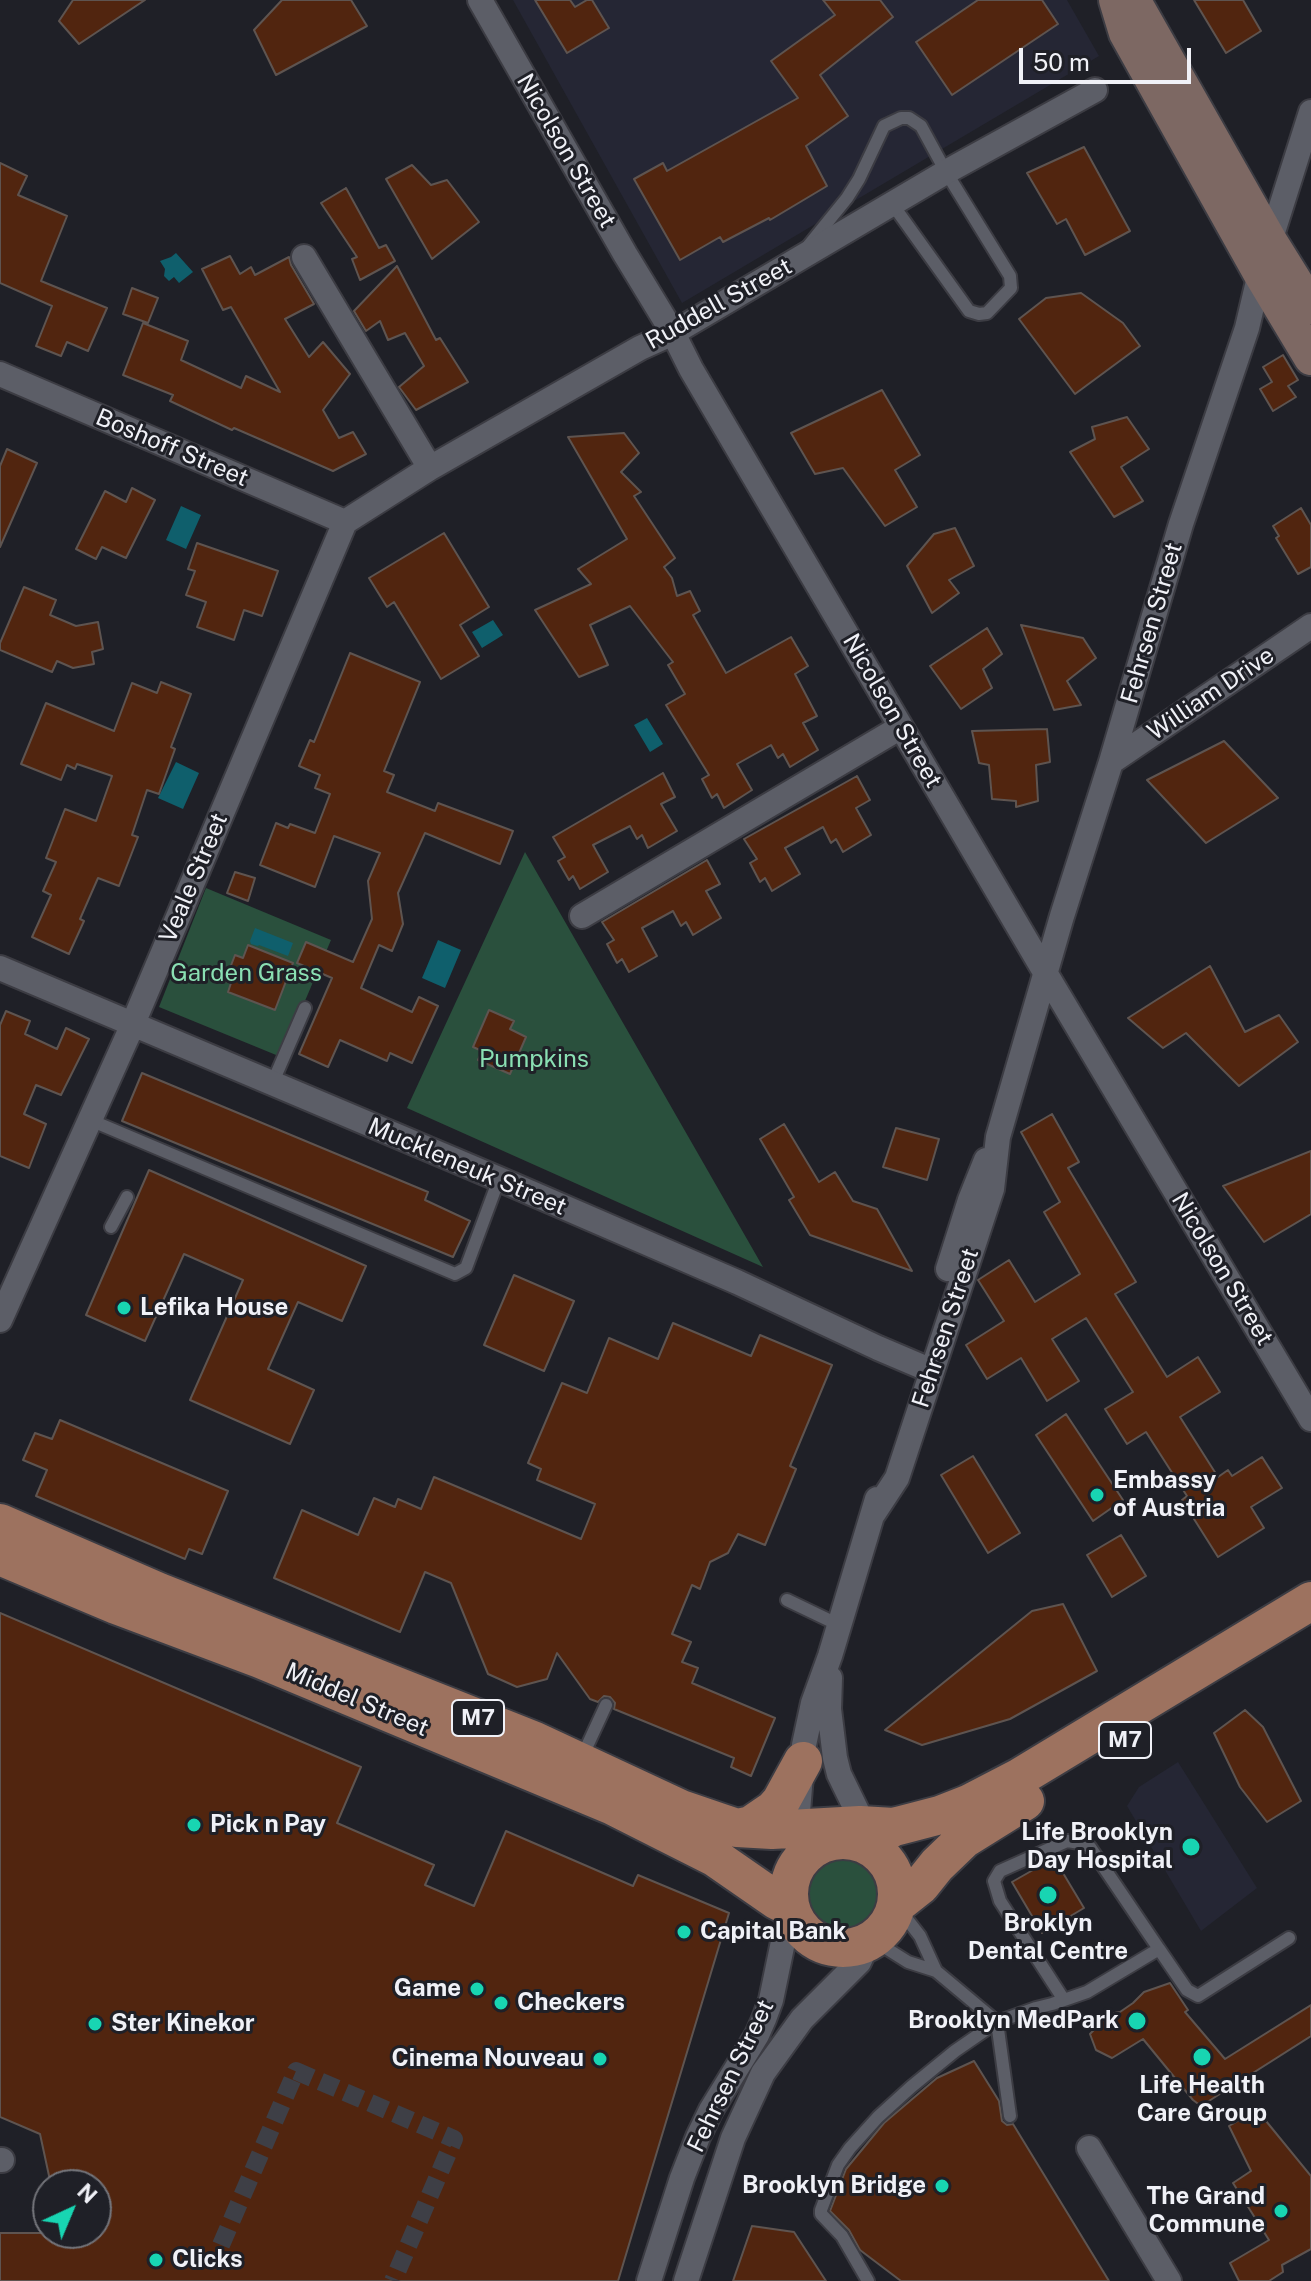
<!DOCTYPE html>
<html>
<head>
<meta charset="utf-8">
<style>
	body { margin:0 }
	#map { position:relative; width:1311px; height:2281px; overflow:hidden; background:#1f2027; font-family:"Public Sans",sans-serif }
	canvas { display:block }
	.north { position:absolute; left:32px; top:2169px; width:80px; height:80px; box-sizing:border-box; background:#1f2027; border:2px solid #73747a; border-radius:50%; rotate:44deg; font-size:22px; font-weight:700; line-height:32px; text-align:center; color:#f0f1f7 }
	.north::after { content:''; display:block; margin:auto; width:28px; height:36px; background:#18d5b2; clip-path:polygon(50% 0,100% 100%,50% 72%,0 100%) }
	.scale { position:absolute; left:1019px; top:48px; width:172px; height:36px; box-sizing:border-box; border:4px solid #f0f1f7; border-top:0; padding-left:10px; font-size:24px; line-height:28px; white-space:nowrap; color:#f0f1f7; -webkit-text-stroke:6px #1f2027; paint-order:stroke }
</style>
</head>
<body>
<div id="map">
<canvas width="1311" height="2281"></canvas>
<div class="north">N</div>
<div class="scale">50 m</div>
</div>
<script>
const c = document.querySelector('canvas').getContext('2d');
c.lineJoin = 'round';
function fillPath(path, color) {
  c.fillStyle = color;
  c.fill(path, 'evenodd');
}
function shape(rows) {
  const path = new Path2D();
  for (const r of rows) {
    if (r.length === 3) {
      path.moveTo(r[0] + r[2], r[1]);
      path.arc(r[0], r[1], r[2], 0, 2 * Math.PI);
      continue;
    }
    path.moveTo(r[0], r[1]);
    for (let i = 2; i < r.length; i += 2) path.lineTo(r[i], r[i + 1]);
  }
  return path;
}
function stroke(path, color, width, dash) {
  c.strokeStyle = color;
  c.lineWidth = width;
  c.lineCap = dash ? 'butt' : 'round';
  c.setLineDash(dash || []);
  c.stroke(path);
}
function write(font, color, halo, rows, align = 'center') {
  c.font = font + ' "Public Sans",sans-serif';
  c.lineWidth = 6;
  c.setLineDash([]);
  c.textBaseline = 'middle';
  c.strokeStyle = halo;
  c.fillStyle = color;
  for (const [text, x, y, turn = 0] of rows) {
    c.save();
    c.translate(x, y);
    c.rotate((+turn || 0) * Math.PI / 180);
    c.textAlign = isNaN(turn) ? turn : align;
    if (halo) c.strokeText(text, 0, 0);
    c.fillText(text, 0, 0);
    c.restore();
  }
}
const built = shape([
	[513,0,1067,0,1099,56,682,303],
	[1178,1762,1257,1888,1201,1931,1127,1806,1139,1787]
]);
const green = shape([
	[525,852,763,1267,407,1108],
	[206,888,331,940,281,1057,159,1007],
	[849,1892,42]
]);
const water = shape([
	[176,253,193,272,179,283,174,277,169,281,164,276,165,269,160,261,171,257],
	[181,506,201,515,186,549,166,540],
	[493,620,503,635,482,648,472,632],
	[647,718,663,744,650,752,634,725],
	[176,762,199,773,183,809,158,798],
	[255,928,293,943,288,956,259,945,258,946,251,944,250,941],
	[438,940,461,950,445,988,422,978]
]);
const building = shape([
	[73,0,145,0,79,44,59,21,73,0],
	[282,0,351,0,367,26,276,75,254,30,282,0],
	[535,0,570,0,575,7,587,0,592,0,609,28,567,53,535,0],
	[823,0,880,0,893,17,820,75,848,116,806,146,827,186,770,220,769,218,723,242,720,237,680,260,634,179,663,163,667,171,798,98,771,61,835,15,823,0],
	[978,0,1042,0,1058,24,952,95,916,42,978,0],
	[1194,0,1243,0,1261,31,1226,53,1194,0],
	[1084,147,1130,231,1085,255,1066,219,1057,224,1027,173,1084,147],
	[0,163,27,176,18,195,67,216,41,281,107,308,88,351,67,342,61,356,36,346,52,306,0,283,0,163],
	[412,165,431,185,447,180,479,222,432,259,386,179,412,165],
	[346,188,379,248,386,245,395,261,360,280,352,259,357,257,321,203,346,188],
	[230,256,240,274,251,267,255,275,289,257,291,265,314,304,285,319,309,357,323,342,350,374,323,410,339,438,353,432,366,454,333,471,234,428,232,430,170,401,173,395,123,375,143,323,188,341,181,360,241,388,246,376,280,392,231,307,223,310,202,269,230,256],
	[397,266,436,340,440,338,468,382,416,410,399,387,424,366,405,333,388,340,380,321,366,331,354,311,397,266],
	[132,288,158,298,148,323,123,314,132,288],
	[1081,293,1123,323,1140,346,1075,394,1019,319,1046,298,1081,293],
	[1283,355,1298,380,1288,386,1296,397,1273,411,1260,389,1272,382,1263,367,1283,355],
	[882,390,920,455,895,470,917,507,885,526,843,468,815,474,791,433,882,390],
	[1127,417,1149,449,1121,467,1143,501,1114,517,1070,452,1095,439,1092,427,1127,417],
	[624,433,639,453,621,472,641,492,634,496,675,558,664,567,672,578,677,596,690,591,700,611,693,615,726,673,791,637,808,666,795,674,817,716,803,723,818,750,790,767,783,754,778,758,771,745,737,764,752,790,724,808,717,794,712,798,702,779,709,775,666,705,685,694,668,665,673,662,630,606,590,625,608,665,579,677,535,610,591,584,578,569,627,539,568,437,624,433],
	[7,449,37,463,0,547,0,466,7,449],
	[132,488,155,500,126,558,102,547,96,559,76,549,105,491,126,502,132,488],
	[1301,508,1311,525,1311,567,1298,574,1276,538,1279,536,1273,526,1301,508],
	[955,528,974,566,949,580,959,593,932,613,907,566,934,534,955,528],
	[444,533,489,607,460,625,479,656,441,679,394,602,387,607,369,578,444,533],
	[197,543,278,571,262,616,244,610,234,640,197,627,206,602,186,595,195,571,188,569,197,543],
	[24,587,56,600,50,615,76,626,98,622,103,649,92,652,94,664,73,668,57,661,52,672,0,650,0,643,24,587],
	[1021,625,1083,638,1096,658,1067,681,1081,705,1054,710,1021,625],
	[987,628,1002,654,983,669,992,688,961,709,930,666,987,628],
	[350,653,420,682,384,771,394,775,387,792,435,811,438,803,513,831,500,864,425,833,398,893,403,924,392,951,379,945,361,988,412,1012,419,997,438,1006,412,1063,390,1053,387,1061,340,1040,328,1067,299,1054,332,978,297,963,306,942,353,962,372,919,368,881,380,853,334,836,315,887,260,865,276,823,288,828,290,824,315,833,330,794,315,788,320,775,299,766,310,740,314,742,350,653],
	[161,682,191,694,171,747,175,749,159,794,147,790,132,835,138,837,119,886,98,878,80,919,84,921,69,954,32,937,51,895,43,891,56,862,46,858,65,809,96,821,112,776,77,764,75,769,67,765,61,780,21,764,46,703,114,731,132,683,157,693,161,682],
	[1047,729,1050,762,1036,765,1038,801,1016,807,1016,801,992,799,989,765,979,763,972,731,1047,729],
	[1224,741,1278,798,1206,843,1147,780,1224,741],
	[663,773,675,797,661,804,677,831,648,848,642,835,637,839,630,826,593,845,608,872,580,889,573,876,569,880,558,861,565,857,553,837,663,773],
	[857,776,870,800,856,808,871,835,843,852,836,839,831,843,823,827,785,848,800,874,772,891,765,878,760,882,750,863,757,859,744,839,857,776],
	[707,860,720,884,706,891,721,918,693,935,686,922,681,926,673,911,642,928,657,956,629,972,622,959,617,963,607,944,614,940,602,922,707,860],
	[235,872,255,878,248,901,227,893,235,872],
	[248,945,293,963,275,1010,228,992,231,983,225,981,235,955,243,958,248,945],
	[1210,966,1245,1032,1279,1015,1298,1042,1239,1086,1186,1033,1163,1048,1128,1018,1210,966],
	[489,1010,514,1021,510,1029,526,1037,510,1074,478,1060,482,1051,473,1047,489,1010],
	[6,1011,30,1021,25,1034,57,1049,66,1028,89,1039,61,1095,36,1085,24,1114,46,1124,29,1168,0,1156,0,1025,6,1011],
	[142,1073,428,1192,425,1200,470,1221,453,1257,122,1121,142,1073],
	[1052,1114,1079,1162,1068,1168,1136,1282,1115,1294,1167,1377,1198,1357,1220,1392,1180,1417,1218,1477,1228,1470,1232,1476,1262,1457,1282,1488,1251,1507,1264,1528,1218,1557,1182,1500,1187,1496,1146,1432,1127,1444,1105,1409,1133,1392,1086,1318,1052,1339,1079,1381,1047,1401,1021,1358,987,1379,966,1345,1004,1321,978,1280,1009,1260,1035,1302,1080,1274,1044,1212,1060,1202,1021,1132,1052,1114],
	[784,1124,819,1182,835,1172,853,1201,877,1209,912,1271,810,1235,789,1200,794,1197,760,1139,784,1124],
	[896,1128,939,1139,927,1180,883,1167,896,1128],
	[1311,1151,1311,1214,1264,1242,1223,1186,1311,1151],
	[149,1170,366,1266,342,1321,298,1302,268,1369,314,1390,290,1444,190,1400,243,1280,184,1254,145,1341,86,1315,149,1170],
	[514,1275,574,1301,544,1371,484,1345,514,1275],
	[673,1323,751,1356,760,1335,832,1365,790,1466,796,1469,765,1545,738,1534,728,1553,710,1562,700,1589,692,1585,672,1634,691,1642,682,1662,698,1668,692,1683,775,1718,751,1776,731,1767,734,1758,614,1709,615,1703,610,1697,604,1696,598,1702,590,1699,557,1653,547,1679,517,1687,488,1674,451,1583,425,1572,400,1632,274,1578,302,1510,358,1535,374,1498,395,1507,398,1499,421,1509,434,1477,581,1539,595,1504,537,1480,541,1469,528,1463,562,1383,587,1393,609,1338,658,1359,673,1323],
	[1066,1414,1123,1500,1093,1521,1036,1435,1066,1414],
	[60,1420,228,1491,202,1554,189,1549,185,1559,36,1496,47,1470,23,1460,35,1433,52,1439,60,1420],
	[973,1456,1020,1533,988,1553,941,1475,973,1456],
	[1121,1535,1146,1576,1112,1597,1087,1555,1121,1535],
	[1063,1604,1097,1671,1010,1719,922,1745,885,1730,1032,1611,1063,1604],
	[0,1613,361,1767,337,1823,434,1865,425,1885,474,1906,506,1831,633,1886,638,1875,729,1913,618,2281,0,2281,0,2233,96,2233,96,2185,51,2185,40,2134,0,2117,0,1613],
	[1245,1710,1263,1727,1301,1801,1267,1822,1240,1787,1214,1733,1245,1710],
	[1054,1858,1084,1908,1042,1933,1012,1882,1054,1858],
	[1170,1983,1188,2010,1185,2012,1225,2059,1311,2005,1311,2036,1201,2106,1193,2100,1143,2039,1112,2058,1096,2050,1090,2034,1109,2014,1120,2012,1133,2003,1144,1992,1170,1983],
	[974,2061,999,2101,1002,2121,1007,2125,1013,2124,1109,2281,901,2281,860,2250,849,2230,830,2211,846,2169,884,2123,937,2078,974,2061],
	[1257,2110,1311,2176,1311,2249,1282,2265,1283,2272,1269,2281,1239,2281,1230,2263,1269,2240,1233,2183,1251,2171,1229,2126,1257,2110],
	[752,2226,794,2232,826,2281,733,2281,752,2226]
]);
const pedestrianTunnel = shape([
	[221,2245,296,2071,454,2139,393,2281]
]);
const service = shape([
	[809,245,847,198,859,179,884,126,901,118,909,118,921,126,946,172,1010,276,1011,288,987,313,979,314,969,311,893,205],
	[272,1084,305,1008],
	[90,1120,455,1274,466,1268,499,1179],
	[111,1227,127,1197],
	[787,1600,839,1625],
	[582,1757,606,1705],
	[899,1909,920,1936,936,1971],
	[873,1940,908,1962,936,1971,997,2022],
	[1159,1949,1187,1990,1198,1996,1289,1938],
	[997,2022,1010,2116],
	[868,2281,842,2236,821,2214,821,2210,838,2165,850,2148,878,2117,911,2087,955,2051,997,2022,1036,2008,1052,2004,1064,2000,1087,1992,1159,1949,1090,1847,1080,1843,1067,1841,1000,1871,994,1881,1000,1901,1064,2000]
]);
const minor = shape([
	[480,0,625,254,673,333,691,369,1046,974,1311,1419],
	[304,257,430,468],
	[0,374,345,522],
	[345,522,430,468,640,348,673,333,946,172,1095,90],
	[1111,762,1311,626],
	[582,916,901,727],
	[0,968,499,1179,737,1282,878,1348,932,1371],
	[948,1269,970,1200,986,1160],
	[0,1320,129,1033,345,522],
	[874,1513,897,1478,992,1189,998,1137,1062,916,1111,762,1181,524,1247,328,1260,273,1311,112],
	[830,1678,829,1709,835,1758,839,1774,857,1811,861,1836],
	[800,1861,798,1812,800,1787,804,1745,813,1703,830,1656,877,1499],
	[1089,2148,1169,2281],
	[0,2160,2,2160],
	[649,2281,682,2178,698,2137,711,2110,757,2035,764,2019,771,2000,784,1937,793,1916],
	[686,2281,733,2138,763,2073,802,2019,859,1962,868,1943]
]);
const secondary = shape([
	[1116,0,1126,33,1260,273,1311,358],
	[1135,3,1270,241,1311,307]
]);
const primary = shape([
	[0,1523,159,1592,535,1741,681,1809,719,1822,737,1828,772,1830,860,1825,894,1827],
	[0,1556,116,1605,260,1659,613,1806,714,1857,776,1900,790,1907],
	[737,1828,751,1825,773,1810,781,1801,803,1761],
	[843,1894,54],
	[874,1842,881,1834,894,1827,940,1815,968,1804,1020,1777,1311,1601],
	[897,1904,921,1885,937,1865,964,1839,1025,1801]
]);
const markers = [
	[124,1308,8,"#18d5b2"],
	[1097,1495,8,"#18d5b2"],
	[194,1825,8,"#18d5b2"],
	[1191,1847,10,"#18d5b2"],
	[1048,1895,10,"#18d5b2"],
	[684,1932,8,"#18d5b2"],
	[477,1989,8,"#18d5b2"],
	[501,2003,8,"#18d5b2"],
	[1137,2021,10,"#18d5b2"],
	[95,2024,8,"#18d5b2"],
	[1202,2057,10,"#18d5b2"],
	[600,2059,8,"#18d5b2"],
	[942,2186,8,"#18d5b2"],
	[1281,2211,8,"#18d5b2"],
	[156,2260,8,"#18d5b2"]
];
const shields = [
	[478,1718,52],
	[1125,1740,52]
];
const shieldNames = [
	["M7",478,1718],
	["M7",1125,1740]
];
const streetNames = [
	["Nicolson Street",566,151,60],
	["Ruddell Street",719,304,-29],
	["Boshoff Street",172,448,23],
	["Fehrsen Street",1152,623,-74],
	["William Drive",1211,694,-34],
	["Nicolson Street",892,711,60],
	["Veale Street",194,878,-67],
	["Muckleneuk Street",467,1167,23],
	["Nicolson Street",1222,1269,59],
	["Fehrsen Street",946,1328,-72],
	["Middel Street",357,1700,23],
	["Fehrsen Street",731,2076,-64]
];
const parkNames = [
	["Garden Grass",246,974],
	["Pumpkins",534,1060]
];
const poiNames = [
	["Lefika House",140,1308],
	["Embassy",1113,1481],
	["of Austria",1113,1509],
	["Pick n Pay",210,1825],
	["Life Brooklyn",1173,1833,"right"],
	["Day Hospital",1173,1861,"right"],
	["Broklyn",1048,1924,"center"],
	["Dental Centre",1048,1952,"center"],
	["Capital Bank",700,1932],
	["Game",461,1989,"right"],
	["Checkers",517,2003],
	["Brooklyn MedPark",1119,2021,"right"],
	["Ster Kinekor",111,2024],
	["Cinema Nouveau",584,2059,"right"],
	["Life Health",1202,2086,"center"],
	["Care Group",1202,2114,"center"],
	["Brooklyn Bridge",926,2186,"right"],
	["The Grand",1265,2197,"right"],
	["Commune",1265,2225,"right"],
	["Clicks",172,2260]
];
fillPath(built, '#252634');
fillPath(green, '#2a503d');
fillPath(water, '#0f5f6c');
fillPath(building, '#51250f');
stroke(building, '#5e5450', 2);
stroke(pedestrianTunnel, '#3e3f46', 18, [18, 9]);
stroke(service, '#3c3c43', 16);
stroke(minor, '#3c3c43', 28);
stroke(secondary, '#3c3c43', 38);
stroke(primary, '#3c3c43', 42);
stroke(service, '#5c5e67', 12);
stroke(minor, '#5c5e67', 24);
stroke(secondary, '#7d6863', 34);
stroke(primary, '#9d725f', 38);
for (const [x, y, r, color] of markers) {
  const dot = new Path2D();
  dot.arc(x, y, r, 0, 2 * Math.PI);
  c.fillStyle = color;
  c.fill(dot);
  stroke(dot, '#1f2027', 3);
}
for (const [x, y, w] of shields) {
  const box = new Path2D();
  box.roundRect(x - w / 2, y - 18, w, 36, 6);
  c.fillStyle = '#1f2027';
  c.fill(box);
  stroke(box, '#f0f1f7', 2);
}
write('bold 22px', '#f0f1f7', null, shieldNames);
write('24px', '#f0f1f7', '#1f2027', streetNames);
write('24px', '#8adfb3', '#1f2027', parkNames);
write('bold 24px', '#f0f1f7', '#1f2027', poiNames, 'left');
</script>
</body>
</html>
